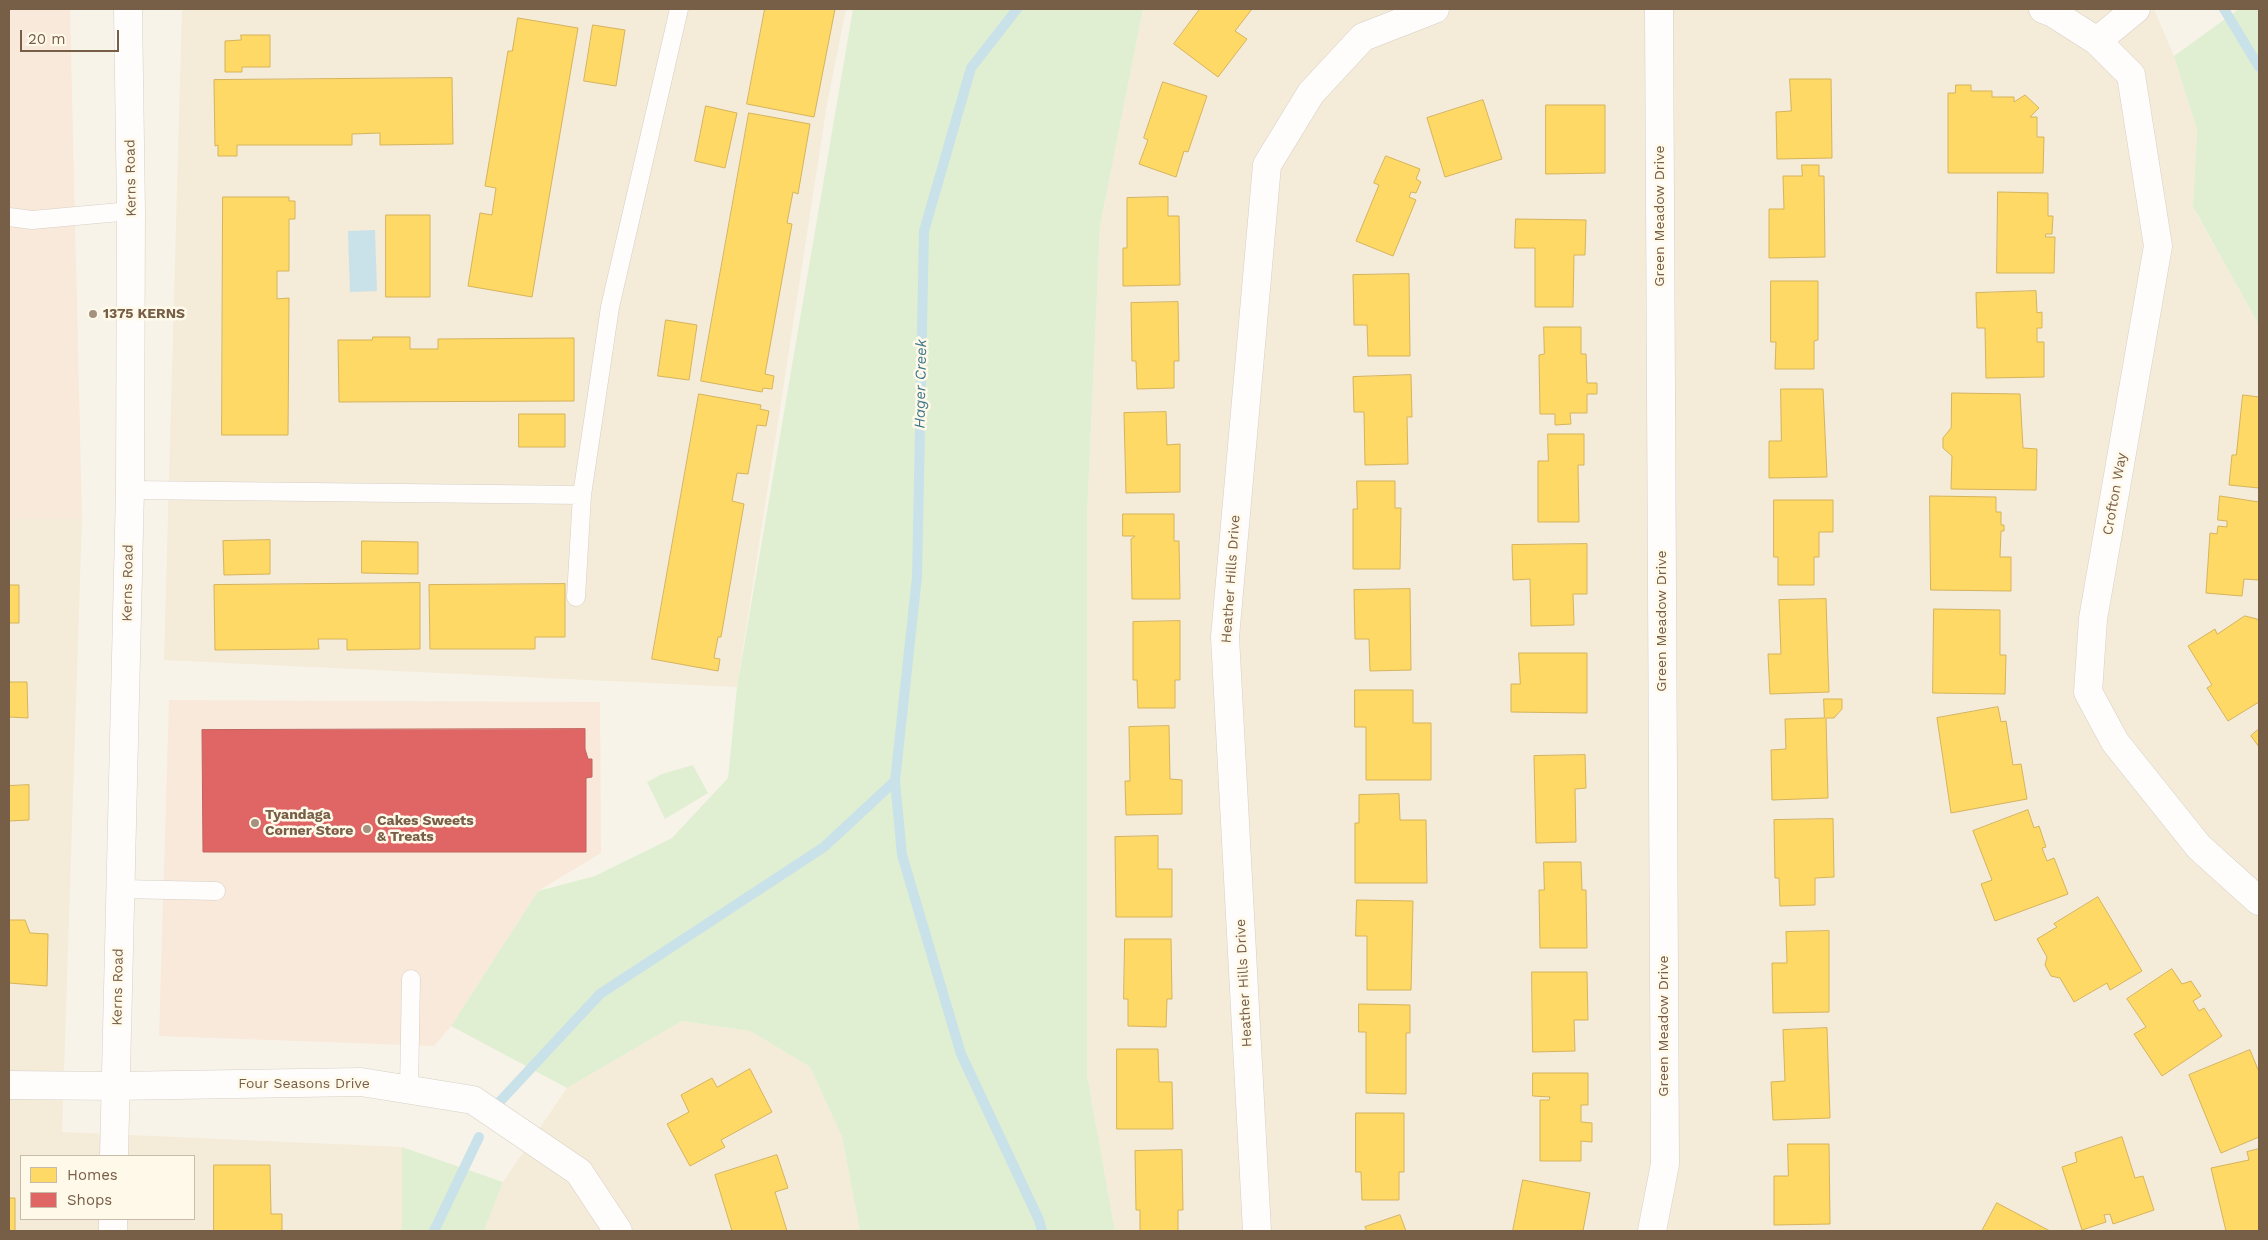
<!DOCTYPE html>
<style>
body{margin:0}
#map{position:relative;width:2268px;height:1240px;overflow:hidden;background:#f8f3e8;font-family:"Work Sans",sans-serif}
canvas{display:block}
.frame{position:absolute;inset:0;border:10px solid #775e47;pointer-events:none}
.legend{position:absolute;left:20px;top:1155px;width:175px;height:65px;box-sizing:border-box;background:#fff9ea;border:1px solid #c9bba9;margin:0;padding:6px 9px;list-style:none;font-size:15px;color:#775e47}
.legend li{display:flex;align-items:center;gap:10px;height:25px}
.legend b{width:25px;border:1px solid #c9bba9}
.scale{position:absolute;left:20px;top:30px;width:99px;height:22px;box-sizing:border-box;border:2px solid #775e47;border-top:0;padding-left:6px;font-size:15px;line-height:18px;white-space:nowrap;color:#775e47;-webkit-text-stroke:4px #fff9ea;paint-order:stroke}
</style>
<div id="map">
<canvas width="2268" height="1240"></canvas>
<div class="frame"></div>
<ul class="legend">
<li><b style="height:14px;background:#ffd966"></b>Homes</li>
<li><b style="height:14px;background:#e06666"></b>Shops</li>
</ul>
<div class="scale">20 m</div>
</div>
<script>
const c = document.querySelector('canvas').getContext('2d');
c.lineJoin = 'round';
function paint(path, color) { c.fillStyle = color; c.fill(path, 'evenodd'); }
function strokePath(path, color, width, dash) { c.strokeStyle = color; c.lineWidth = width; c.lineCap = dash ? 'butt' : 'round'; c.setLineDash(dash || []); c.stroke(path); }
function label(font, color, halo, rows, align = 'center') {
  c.font = font + ' "Work Sans",sans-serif'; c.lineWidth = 5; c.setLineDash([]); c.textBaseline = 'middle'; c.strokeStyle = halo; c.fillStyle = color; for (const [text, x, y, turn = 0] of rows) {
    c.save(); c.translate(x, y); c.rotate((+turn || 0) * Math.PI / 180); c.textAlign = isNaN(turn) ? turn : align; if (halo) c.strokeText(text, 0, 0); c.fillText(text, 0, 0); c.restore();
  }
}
paint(new Path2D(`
 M 182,9 L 846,9 L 827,104 L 737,687 L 164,660 Z
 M 1143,9 L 2154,9 L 2174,56 L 2197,130 L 2193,208 L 2259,325 L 2259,1231 L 1115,1231 L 1087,1075 L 1087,516 L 1100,226 Z
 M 9,518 L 82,518 L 62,1132 L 402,1147 L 402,1231 L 9,1231 ZM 21,1156 L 194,1156 L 194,1219 L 21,1219 Z
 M 682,1021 L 750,1031 L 810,1067 L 842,1137 L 860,1231 L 484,1231 L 503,1182 L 567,1088 Z`), '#f4ebd8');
paint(new Path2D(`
 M 9,9 L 70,9 L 82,518 L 9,518 Z
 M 169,700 L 600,702 L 601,853 L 538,891 L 451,1026 L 434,1046 L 159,1036 Z`), '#f9e9db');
paint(new Path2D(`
 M 853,9 L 1143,9 L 1100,226 L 1087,516 L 1087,1075 L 1115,1231 L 860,1231 L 842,1137 L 810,1067 L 750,1031 L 682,1021 L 567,1088 L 451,1026 L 538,891 L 595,876 L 672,838 L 728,778 L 737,687 Z
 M 2239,9 L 2259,9 L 2259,325 L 2193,207 L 2197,130 L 2174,56 Z
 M 693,765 L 708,793 L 665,819 L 647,782 L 662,774 Z
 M 402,1147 L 503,1182 L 484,1231 L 402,1231 Z`), '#e0efd2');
paint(new Path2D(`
 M 375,230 L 377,291 L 350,292 L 348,231 Z`), '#c9e2e9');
const homes = new Path2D(`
 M 765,9 L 835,9 L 814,117 L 747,104 Z
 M 1200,9 L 1252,9 L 1235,31 L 1247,39 L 1218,77 L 1174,44 Z
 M 518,18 L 578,28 L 532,297 L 468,286 L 480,213 L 492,215 L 496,188 L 485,186 L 508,51 L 512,51 Z
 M 593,25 L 625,30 L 616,86 L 584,81 Z
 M 241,35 L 270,35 L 270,67 L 242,67 L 242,72 L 225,72 L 225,41 L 241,40 Z
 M 452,78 L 453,144 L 380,145 L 380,133 L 352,134 L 352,145 L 237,145 L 237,156 L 218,156 L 218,145 L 215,146 L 214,80 Z
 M 1790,79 L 1831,79 L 1832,158 L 1777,159 L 1776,112 L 1791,111 Z
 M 1163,82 L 1207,96 L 1188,152 L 1184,151 L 1176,177 L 1139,164 L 1148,140 L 1144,138 Z
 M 1956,85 L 1971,85 L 1971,91 L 1992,91 L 1992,97 L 2014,97 L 2014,102 L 2025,95 L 2039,108 L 2030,117 L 2037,117 L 2037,137 L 2044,137 L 2043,173 L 1948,173 L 1948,93 L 1955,93 Z
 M 1483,100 L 1502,159 L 1445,177 L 1427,118 Z
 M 1546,105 L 1605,105 L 1605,173 L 1546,174 Z
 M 706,106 L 737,113 L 725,168 L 695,161 Z
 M 749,113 L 810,124 L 798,194 L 793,192 L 787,223 L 792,224 L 765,374 L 774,376 L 772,389 L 763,388 L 762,392 L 701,381 Z
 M 1386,156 L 1420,169 L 1416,179 L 1421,182 L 1416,193 L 1411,192 L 1409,197 L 1416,200 L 1393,256 L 1356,241 L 1379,185 L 1374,183 Z
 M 1802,165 L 1819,165 L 1819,176 L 1824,176 L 1825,257 L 1769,258 L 1769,209 L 1784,209 L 1783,176 L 1802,176 Z
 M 1998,192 L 2048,193 L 2048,216 L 2053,216 L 2052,234 L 2046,234 L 2045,237 L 2055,237 L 2054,273 L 1997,273 Z
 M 223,197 L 289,197 L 289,201 L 295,201 L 295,219 L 289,219 L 289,271 L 277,271 L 277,299 L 289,298 L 288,435 L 222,435 Z
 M 1168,197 L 1168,216 L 1179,216 L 1180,285 L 1123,286 L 1123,248 L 1127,248 L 1127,198 Z
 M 386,215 L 430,215 L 430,297 L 386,297 Z
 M 1516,219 L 1586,220 L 1585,255 L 1574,255 L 1573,307 L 1535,307 L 1535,248 L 1515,248 Z
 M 1409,274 L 1410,356 L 1368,356 L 1367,325 L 1354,325 L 1353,275 Z
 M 1771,281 L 1818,281 L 1818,340 L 1814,341 L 1814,369 L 1775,369 L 1776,342 L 1771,342 Z
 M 2036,291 L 2037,313 L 2042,312 L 2042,328 L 2037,328 L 2037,342 L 2044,342 L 2044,377 L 1986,378 L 1985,328 L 1977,328 L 1976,293 Z
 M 1178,302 L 1179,361 L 1174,361 L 1174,388 L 1137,389 L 1136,361 L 1132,361 L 1131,303 Z
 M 666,320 L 697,325 L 689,380 L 658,376 Z
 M 1544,327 L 1581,327 L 1581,354 L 1586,354 L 1587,383 L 1597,383 L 1597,394 L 1587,394 L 1587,413 L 1570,413 L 1571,424 L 1555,425 L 1555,414 L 1540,414 L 1539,355 L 1544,354 Z
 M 373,337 L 410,337 L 410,349 L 438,349 L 438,339 L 574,338 L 574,401 L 339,402 L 338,340 L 372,340 Z
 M 1411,375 L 1412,417 L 1407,417 L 1408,464 L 1365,465 L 1364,412 L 1354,412 L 1353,377 Z
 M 1781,389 L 1823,389 L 1827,477 L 1769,478 L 1769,441 L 1781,441 Z
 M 1952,393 L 2020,394 L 2023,448 L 2037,449 L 2036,490 L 1951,489 L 1952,456 L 1943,448 L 1943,438 L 1951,428 Z
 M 699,394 L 761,405 L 760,409 L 769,411 L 766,426 L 757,425 L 748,474 L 737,473 L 732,501 L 744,504 L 721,637 L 718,637 L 714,658 L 720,659 L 718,671 L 652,659 Z
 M 2243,395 L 2259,397 L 2259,488 L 2229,485 L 2232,455 L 2236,455 Z
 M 1166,412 L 1167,445 L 1180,444 L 1180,492 L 1126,493 L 1124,413 Z
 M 519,414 L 565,414 L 565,447 L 519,447 Z
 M 1548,434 L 1584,434 L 1584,465 L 1578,465 L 1579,522 L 1538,522 L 1538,461 L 1548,461 Z
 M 1357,481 L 1395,481 L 1395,508 L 1401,508 L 1400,569 L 1353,569 L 1353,509 L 1357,509 Z
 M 1930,496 L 1996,497 L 1996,512 L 2001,512 L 2001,525 L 2004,525 L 2004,531 L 2001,531 L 2000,557 L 2011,557 L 2011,591 L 1931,590 Z
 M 2220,496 L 2259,502 L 2259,580 L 2244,579 L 2242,596 L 2206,593 L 2210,533 L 2217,534 L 2218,526 L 2227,527 L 2227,521 L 2218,520 Z
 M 1774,500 L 1833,500 L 1833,532 L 1819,532 L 1819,557 L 1814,557 L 1814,585 L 1778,585 L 1778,557 L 1774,557 Z
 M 1123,514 L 1174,514 L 1174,541 L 1179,541 L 1180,599 L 1132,599 L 1131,539 L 1135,536 L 1123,536 Z
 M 270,540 L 270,574 L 224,575 L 223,541 Z
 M 362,541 L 418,542 L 418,574 L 362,573 Z
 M 1587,544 L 1587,594 L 1573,594 L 1574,625 L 1531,626 L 1530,579 L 1513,580 L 1512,545 Z
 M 420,583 L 420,649 L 347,650 L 347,639 L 318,639 L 319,649 L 215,650 L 214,585 Z
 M 565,584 L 565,637 L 535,637 L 535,649 L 430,649 L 429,585 Z
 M 9,585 L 19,585 L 19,623 L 9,623 Z
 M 1410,589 L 1411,670 L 1370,671 L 1369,639 L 1355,639 L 1354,590 Z
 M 1826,599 L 1829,692 L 1770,694 L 1768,654 L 1781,654 L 1779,600 Z
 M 1934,609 L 2000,610 L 2000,655 L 2006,655 L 2005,694 L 1933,693 Z
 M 2245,616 L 2257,619 L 2259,622 L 2259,702 L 2228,721 L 2207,688 L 2212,685 L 2188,646 L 2215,629 L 2217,634 Z
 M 1180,621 L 1180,680 L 1175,680 L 1175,708 L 1138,708 L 1137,680 L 1133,680 L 1133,622 Z
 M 1519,653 L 1587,653 L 1587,713 L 1511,712 L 1511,684 L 1520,684 Z
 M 9,682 L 27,682 L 28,718 L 9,717 Z
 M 1355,690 L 1413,690 L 1413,723 L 1431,723 L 1431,780 L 1366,780 L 1366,727 L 1355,727 Z
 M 1824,699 L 1842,699 L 1842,709 L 1834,718 L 1826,718 L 1828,798 L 1772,800 L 1771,750 L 1786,749 L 1785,719 L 1824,718 Z
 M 1998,707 L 2001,722 L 2006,721 L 2013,765 L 2021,764 L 2027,799 L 1951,813 L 1937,718 Z
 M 1169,726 L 1170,779 L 1182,780 L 1182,814 L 1126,815 L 1125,781 L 1130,781 L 1129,727 Z
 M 2259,729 L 2259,747 L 2251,736 Z
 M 1585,755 L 1586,788 L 1575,789 L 1576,842 L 1536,843 L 1534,756 Z
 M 29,785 L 29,820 L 9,821 L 9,786 Z
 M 1399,794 L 1400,820 L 1426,820 L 1427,883 L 1355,883 L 1355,823 L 1359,823 L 1359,795 Z
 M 2028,810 L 2034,828 L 2039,826 L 2046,847 L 2042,848 L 2047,861 L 2054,858 L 2068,894 L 1995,921 L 1981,884 L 1992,880 L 1973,831 Z
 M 1833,819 L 1834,877 L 1815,878 L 1815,905 L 1780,906 L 1779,878 L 1775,878 L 1774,820 Z
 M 1158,836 L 1158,869 L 1172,869 L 1172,917 L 1116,917 L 1115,837 Z
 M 1544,862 L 1581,862 L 1582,890 L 1586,890 L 1587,948 L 1540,948 L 1539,890 L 1544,890 Z
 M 2098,897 L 2142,971 L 2110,990 L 2107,983 L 2074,1002 L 2060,978 L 2051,976 L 2045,965 L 2047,957 L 2037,939 L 2057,927 L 2054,924 Z
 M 1357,900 L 1413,901 L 1411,990 L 1367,990 L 1367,936 L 1356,936 Z
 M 9,920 L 25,920 L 30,933 L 48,934 L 47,986 L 9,983 Z
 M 1829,931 L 1829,1012 L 1773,1013 L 1772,963 L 1787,963 L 1786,932 Z
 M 1125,939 L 1171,939 L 1172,999 L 1167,999 L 1166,1027 L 1128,1026 L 1128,999 L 1124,999 Z
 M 2172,969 L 2182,984 L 2191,981 L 2201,996 L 2193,1001 L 2199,1011 L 2204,1008 L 2222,1036 L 2162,1076 L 2134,1034 L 2146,1027 L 2127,999 Z
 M 1532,972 L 1587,972 L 1588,1020 L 1574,1020 L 1575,1051 L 1533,1052 Z
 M 1359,1004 L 1410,1005 L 1410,1033 L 1406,1033 L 1406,1094 L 1366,1093 L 1366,1032 L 1359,1032 Z
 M 1827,1028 L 1830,1118 L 1773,1120 L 1771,1082 L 1785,1081 L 1783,1030 Z
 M 1117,1049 L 1158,1049 L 1159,1082 L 1172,1082 L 1173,1129 L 1117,1129 Z
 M 2250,1050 L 2259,1072 L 2259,1137 L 2221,1153 L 2189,1075 Z
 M 750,1069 L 772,1112 L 721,1140 L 725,1147 L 690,1166 L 667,1124 L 689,1112 L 681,1095 L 712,1078 L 717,1087 Z
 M 1533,1073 L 1588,1073 L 1588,1105 L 1581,1105 L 1581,1122 L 1592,1123 L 1592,1142 L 1581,1141 L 1581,1161 L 1540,1161 L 1540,1100 L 1549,1100 L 1550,1097 L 1533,1096 Z
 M 1356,1113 L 1404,1113 L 1404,1172 L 1399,1172 L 1399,1200 L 1362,1200 L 1361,1172 L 1356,1172 Z
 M 2122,1137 L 2135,1178 L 2143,1176 L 2154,1210 L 2113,1224 L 2110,1214 L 2104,1215 L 2106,1222 L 2082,1230 L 2062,1167 L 2077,1162 L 2075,1153 Z
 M 1788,1144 L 1829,1144 L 1830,1224 L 1774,1225 L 1774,1176 L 1788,1176 Z
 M 2259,1149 L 2259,1231 L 2226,1231 L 2211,1168 L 2249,1160 L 2247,1152 Z
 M 1182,1150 L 1183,1210 L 1178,1210 L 1178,1231 L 1140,1231 L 1140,1210 L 1136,1210 L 1135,1151 Z
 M 777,1155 L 788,1188 L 775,1192 L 787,1231 L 732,1231 L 715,1175 Z
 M 214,1165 L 270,1165 L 271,1214 L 282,1214 L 282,1231 L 214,1231 Z
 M 1523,1180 L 1590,1193 L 1583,1231 L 1513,1231 Z
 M 9,1198 L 15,1198 L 15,1231 L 9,1231 Z
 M 1997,1203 L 2050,1231 L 1982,1231 Z
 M 1400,1215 L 1406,1231 L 1367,1231 L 1365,1227 Z`);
paint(homes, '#ffd966');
strokePath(homes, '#d6b45d', 1);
const shops = new Path2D(`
 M 585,729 L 585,749 L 588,759 L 592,759 L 592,777 L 586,778 L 586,852 L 203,852 L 202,730 Z`);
paint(shops, '#e06666');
strokePath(shops, '#c0645d', 1);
strokePath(new Path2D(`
 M 1017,9 L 971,68 L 924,231 L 917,577 L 895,781 L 902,855 L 961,1054 L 1039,1220 L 1042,1231
 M 2224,9 L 2259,67
 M 492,1110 L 600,994 L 824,847 L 895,781
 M 434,1231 L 479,1137`), '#c9e2e9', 10);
const service = new Path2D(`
 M 9,217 L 32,220 L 131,211
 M 130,490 L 582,495
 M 576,597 L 582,495 L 610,307 L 679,9
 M 120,889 L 216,891
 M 409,1089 L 411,979`);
const minor = new Path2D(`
 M 2043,9 L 2053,13 L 2097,41 L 2131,75 L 2158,246 L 2093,619 L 2088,692 L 2115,742 L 2199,847 L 2259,901
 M 2097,41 L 2136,9
 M 9,1085 L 115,1086 L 361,1082 L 473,1100 L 579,1172 L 618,1231
 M 1257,1231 L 1225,637 L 1267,165 L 1311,93 L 1363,37 L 1435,9
 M 1652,1231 L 1665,1164 L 1659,9`);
const tertiary = new Path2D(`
 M 114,1156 L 130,490 L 131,211 L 128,9
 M 113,1231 L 113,1219`);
strokePath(service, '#d6cfc6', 19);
strokePath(minor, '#d6cfc6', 29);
strokePath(tertiary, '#d6cfc6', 29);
strokePath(service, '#fefdfc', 18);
strokePath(minor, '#fefdfc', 28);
strokePath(tertiary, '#fefdfc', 28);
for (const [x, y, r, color] of [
 [93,314,5,"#a4927f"],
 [255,823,5,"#a4927f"],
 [367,829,5,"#a4927f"]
]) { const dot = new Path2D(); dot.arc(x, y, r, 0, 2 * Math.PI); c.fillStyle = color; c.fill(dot); strokePath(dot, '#fff9ea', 2); }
label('14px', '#775e47', '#fff9ea', [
 ["Kerns Road",131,178,-91],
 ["Green Meadow Drive",1660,216,-90],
 ["Crofton Way",2115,494,-80],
 ["Heather Hills Drive",1231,579,-86],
 ["Kerns Road",128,583,-89],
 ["Green Meadow Drive",1662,621,-90],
 ["Heather Hills Drive",1244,983,-93],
 ["Kerns Road",118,987,-89],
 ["Green Meadow Drive",1664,1026,-90],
 ["Four Seasons Drive",304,1084]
]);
label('bold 14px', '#775e47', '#fff9ea', [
 ["1375 KERNS",103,314],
 ["Tyandaga",265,815],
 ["Corner Store",265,831],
 ["Cakes Sweets",377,821],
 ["& Treats",377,837]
], 'left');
label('italic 15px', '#3f778c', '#fff9ea', [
 ["Hager Creek",921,384,-89]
]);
</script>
